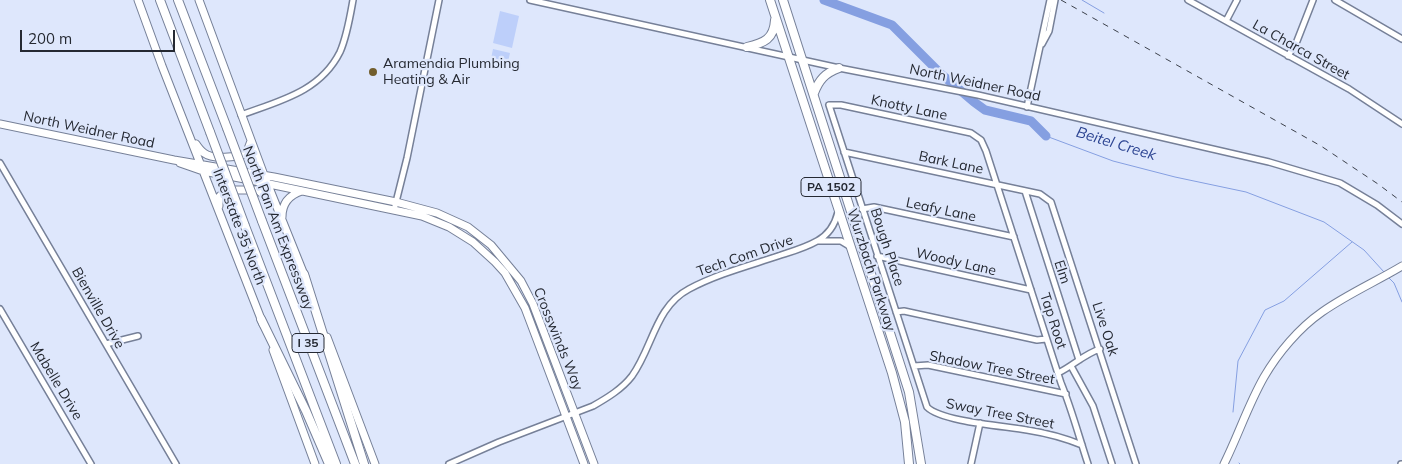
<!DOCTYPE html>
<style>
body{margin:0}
#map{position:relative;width:1402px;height:464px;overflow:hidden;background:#dee7fc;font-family:Mulish,sans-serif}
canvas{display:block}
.scale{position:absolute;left:20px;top:30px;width:155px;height:22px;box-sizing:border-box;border:2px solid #252932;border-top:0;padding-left:6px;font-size:15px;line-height:18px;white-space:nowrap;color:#252932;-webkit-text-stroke:4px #dee7fc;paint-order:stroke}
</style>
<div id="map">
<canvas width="1402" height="464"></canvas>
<div class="scale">200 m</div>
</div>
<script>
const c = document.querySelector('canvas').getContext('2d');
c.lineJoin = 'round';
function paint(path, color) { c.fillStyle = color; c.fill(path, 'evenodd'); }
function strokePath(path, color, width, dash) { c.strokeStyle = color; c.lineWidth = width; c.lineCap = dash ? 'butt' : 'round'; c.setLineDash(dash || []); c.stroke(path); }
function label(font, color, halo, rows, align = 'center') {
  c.font = font + ' Mulish,sans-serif'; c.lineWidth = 4.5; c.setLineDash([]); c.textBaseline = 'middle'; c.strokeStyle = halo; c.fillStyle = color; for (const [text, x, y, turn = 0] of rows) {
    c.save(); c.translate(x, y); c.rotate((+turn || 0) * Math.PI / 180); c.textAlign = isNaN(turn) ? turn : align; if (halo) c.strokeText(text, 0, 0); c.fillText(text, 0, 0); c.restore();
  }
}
paint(new Path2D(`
 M 500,11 L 519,16 L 512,48 L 493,43 Z
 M 493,49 L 510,53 L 508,62 L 491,59 Z`), '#bdcffa');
strokePath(new Path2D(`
 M 1082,0 L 1104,13
 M 1046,136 L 1113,161 L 1175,177 L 1246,192 L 1324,222 L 1364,250 L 1384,272
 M 1388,277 L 1394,283 L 1402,302
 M 1233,412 L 1238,361 L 1265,310 L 1284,301 L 1352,242
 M 1239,463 L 1240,464`), '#859fe1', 1);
strokePath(new Path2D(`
 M 824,0 L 892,25 L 941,74 L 974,102 L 985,110 L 1031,121 L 1046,136`), '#859fe1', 9);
const minor = new Path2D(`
 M 530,0 L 839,68 L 978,95 L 1269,162 L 1340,183 L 1377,205 L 1402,224
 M 1188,0 L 1349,89 L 1402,124
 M 1335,0 L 1402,39
 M 1226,21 L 1237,0
 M 1042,44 L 1049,31 L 1055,0
 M 1288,56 L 1297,41 L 1313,0
 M 1027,107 L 1050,0
 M 241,115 C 279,101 320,92 340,52 C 347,36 350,17 353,0
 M 844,152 L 1040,194 L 1051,202 L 1136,464
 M 0,163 L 176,464
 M 1025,191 L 1079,360
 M 862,209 L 874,207 L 1014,237
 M 394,210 L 407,158 L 439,0
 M 818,241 L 841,241 L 851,247
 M 877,256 L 1031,290
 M 0,309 L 91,464
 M 896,312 L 904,311 L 1037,340 L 1046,339
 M 106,344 L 138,336
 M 914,366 L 928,365 L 1066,394
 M 1071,366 L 1093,406 L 1112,464
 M 1058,373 C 1073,366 1084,354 1100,349
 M 1082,445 C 1065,438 1046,433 1027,430 C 1005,426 942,422 927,407 L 829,105 L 841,105 L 971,133 L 981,140 L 986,151 L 1061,383 C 1072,410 1079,437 1088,464
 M 449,464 L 499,442 L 593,406 C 607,398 622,389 632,376 C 653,347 655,307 689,289 C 717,274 748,266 778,256 C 790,252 805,248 817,241 C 828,235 835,225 838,212
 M 971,464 L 980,423
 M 1401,464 L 1402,464`);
const major = new Path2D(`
 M 138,0 L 162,66 L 263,324
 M 199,0 L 264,175 L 305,277
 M 0,124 L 174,160 L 274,177 L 396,202 L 437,213 L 468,227 L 491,245 L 521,281 L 533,304 L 594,464
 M 196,144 C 198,147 201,151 204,153 C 213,160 236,157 246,154 L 251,141
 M 180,163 L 203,171 L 255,181 L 422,216 L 449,227 L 473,242 L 495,262 L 505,273 L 525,308 L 584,464
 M 219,206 L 219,197 L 226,190 L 258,190 L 274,204
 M 282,217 C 282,203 289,195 302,191
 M 327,337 L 375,464
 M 273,350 L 315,464
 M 1224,464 C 1238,436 1248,405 1264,377 C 1278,353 1299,328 1322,312 C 1346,295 1377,281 1402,266`);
const highway = new Path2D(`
 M 160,0 L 210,132
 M 178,0 L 227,128
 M 770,0 L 892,373 L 905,422 L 909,464
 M 783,0 L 909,392 L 921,464
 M 747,47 C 764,43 774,39 775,20
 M 814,93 C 819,80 825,73 839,68
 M 262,221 L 355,464
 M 245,226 L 336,464
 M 304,274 L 364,464
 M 261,319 L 306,411 L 329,464`);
strokePath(minor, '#768098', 8);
strokePath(major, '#768098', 9);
strokePath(highway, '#768098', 10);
strokePath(minor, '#fff', 5);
strokePath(major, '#fff', 7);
strokePath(highway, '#fff', 8);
strokePath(new Path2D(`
 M 1061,0 L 1321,146 L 1378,184 L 1402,202`), '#3c414b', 1, [6, 6]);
const highwayBridge = new Path2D(`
 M 227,128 L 262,221
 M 210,132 L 245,226`);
strokePath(highwayBridge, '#768098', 10, []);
strokePath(highwayBridge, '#fff', 8);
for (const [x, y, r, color] of [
 [373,72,5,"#725e2d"]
]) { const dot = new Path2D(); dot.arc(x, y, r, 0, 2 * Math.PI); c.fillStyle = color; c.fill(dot); strokePath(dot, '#dee7fc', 2); }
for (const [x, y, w] of [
 [831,187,60],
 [308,343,32]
]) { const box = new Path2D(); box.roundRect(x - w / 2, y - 9.5, w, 19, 4); c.fillStyle = '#dee7fc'; c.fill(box); strokePath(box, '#252932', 1); }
label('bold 12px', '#252932', null, [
 ["PA 1502",831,187],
 ["I 35",308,343]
]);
label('14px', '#252932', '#dee7fc', [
 ["La Charca Street",1301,50,29],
 ["North Weidner Road",975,83,12],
 ["Knotty Lane",909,108,12],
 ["North Weidner Road",89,130,12],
 ["Bark Lane",951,163,12],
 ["Leafy Lane",941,210,12],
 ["Interstate 35 North",239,227,69],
 ["North Pan Am Expressway",278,228,69],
 ["Bough Place",887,247,72],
 ["Tech Com Drive",745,256,-19],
 ["Woody Lane",956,262,13],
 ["Wurzbach Parkway",871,270,72],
 ["Elm",1062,272,72],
 ["Bienville Drive",98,308,60],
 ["Tap Root",1053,321,72],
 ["Live Oak",1105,329,72],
 ["Crosswinds Way",558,339,68],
 ["Shadow Tree Street",992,368,11],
 ["Mabelle Drive",56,381,59],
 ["Sway Tree Street",1000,414,11]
]);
label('14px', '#252932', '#dee7fc', [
 ["Aramendia Plumbing",383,64],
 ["Heating & Air",383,80]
], 'left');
label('italic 15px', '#2b4391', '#dee7fc', [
 ["Beitel Creek",1116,144,17]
]);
</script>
